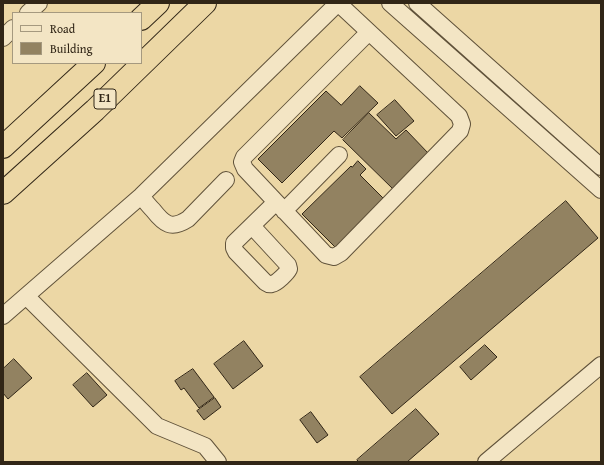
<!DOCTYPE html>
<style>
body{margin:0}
#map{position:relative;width:604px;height:465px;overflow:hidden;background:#ecd7a5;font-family:"Gentium Book Plus",serif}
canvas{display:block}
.frame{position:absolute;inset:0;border:4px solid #312617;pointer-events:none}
.legend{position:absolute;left:12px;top:12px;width:130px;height:52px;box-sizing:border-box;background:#f3e5c4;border:1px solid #a5997f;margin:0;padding:5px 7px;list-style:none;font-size:12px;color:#312617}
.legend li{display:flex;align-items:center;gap:8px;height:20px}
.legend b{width:20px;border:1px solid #a5997f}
</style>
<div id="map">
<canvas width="604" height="465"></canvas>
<div class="frame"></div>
<ul class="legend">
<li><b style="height:5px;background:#f3e5c4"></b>Road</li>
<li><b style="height:11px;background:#928261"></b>Building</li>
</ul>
</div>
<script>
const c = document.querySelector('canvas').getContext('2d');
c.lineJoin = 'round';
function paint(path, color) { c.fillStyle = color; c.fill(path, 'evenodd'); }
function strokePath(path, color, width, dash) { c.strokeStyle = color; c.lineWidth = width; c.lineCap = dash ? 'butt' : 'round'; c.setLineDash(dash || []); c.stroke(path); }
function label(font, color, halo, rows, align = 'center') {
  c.font = font + ' "Gentium Book Plus",serif'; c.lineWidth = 4; c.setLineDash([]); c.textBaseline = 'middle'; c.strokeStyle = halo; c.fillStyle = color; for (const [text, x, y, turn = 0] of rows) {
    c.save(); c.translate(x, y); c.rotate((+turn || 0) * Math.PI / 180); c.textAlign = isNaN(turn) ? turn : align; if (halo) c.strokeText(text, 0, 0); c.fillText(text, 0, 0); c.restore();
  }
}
const building = new Path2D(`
 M 360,86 L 378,103 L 342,138 L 334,131 L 282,183 L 258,159 L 326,91 L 341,105 Z
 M 395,100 L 414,121 L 396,136 L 377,115 Z
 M 369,113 L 396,139 L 406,130 L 429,154 L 394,190 L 343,140 Z
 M 358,161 L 366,169 L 360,175 L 385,200 L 336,248 L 302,214 L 351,166 L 352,167 Z
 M 566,201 L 598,238 L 392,414 L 360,377 Z
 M 244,341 L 263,366 L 233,389 L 214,364 Z
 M 485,345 L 497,357 L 471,380 L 460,367 Z
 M 14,359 L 32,378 L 8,399 L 3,393 L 3,369 Z
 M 193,369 L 214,397 L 199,408 L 184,388 L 181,390 L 175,381 Z
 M 87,373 L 107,395 L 93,407 L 73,385 Z
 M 215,398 L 221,407 L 204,420 L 197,411 Z
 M 416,409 L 439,434 L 407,462 L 359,462 L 357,460 Z
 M 311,412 L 328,435 L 317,443 L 300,420 Z`);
paint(building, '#928261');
strokePath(building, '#312617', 1);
const minor = new Path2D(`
 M 338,3 L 459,116 L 462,124 L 460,131 L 341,253 L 334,257 L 326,255 L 245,169 L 242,162 L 244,157 L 369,32
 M 390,3 L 601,190
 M 417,3 L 601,167
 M 28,13 L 39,3
 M 3,38 L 13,28
 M 141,196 C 145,201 149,206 153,210 C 164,224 171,230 188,219 L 226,180
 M 284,211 L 339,155
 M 252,226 L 288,265 L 289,269 C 287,273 277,283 272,284 C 268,285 268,284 265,282 L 236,252 L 234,248 L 234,243 L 276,202
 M 26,296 L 157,426 L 205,446 L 218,462
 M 3,316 L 141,196 L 338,3
 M 486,462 L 601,365`);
const highway = new Path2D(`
 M 141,19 L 158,3
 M 3,147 L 94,63
 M 3,193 L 95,110 L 205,3`);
strokePath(minor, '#60523a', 18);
strokePath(highway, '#312617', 24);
strokePath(minor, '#f3e5c4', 16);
strokePath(highway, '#ecd7a5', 22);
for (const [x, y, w] of [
 [105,99,22]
]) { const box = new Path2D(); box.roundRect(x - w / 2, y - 10, w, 20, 3); c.fillStyle = '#f3e5c4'; c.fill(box); strokePath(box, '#312617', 1); }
label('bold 12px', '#312617', null, [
 ["E1",105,99]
]);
</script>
